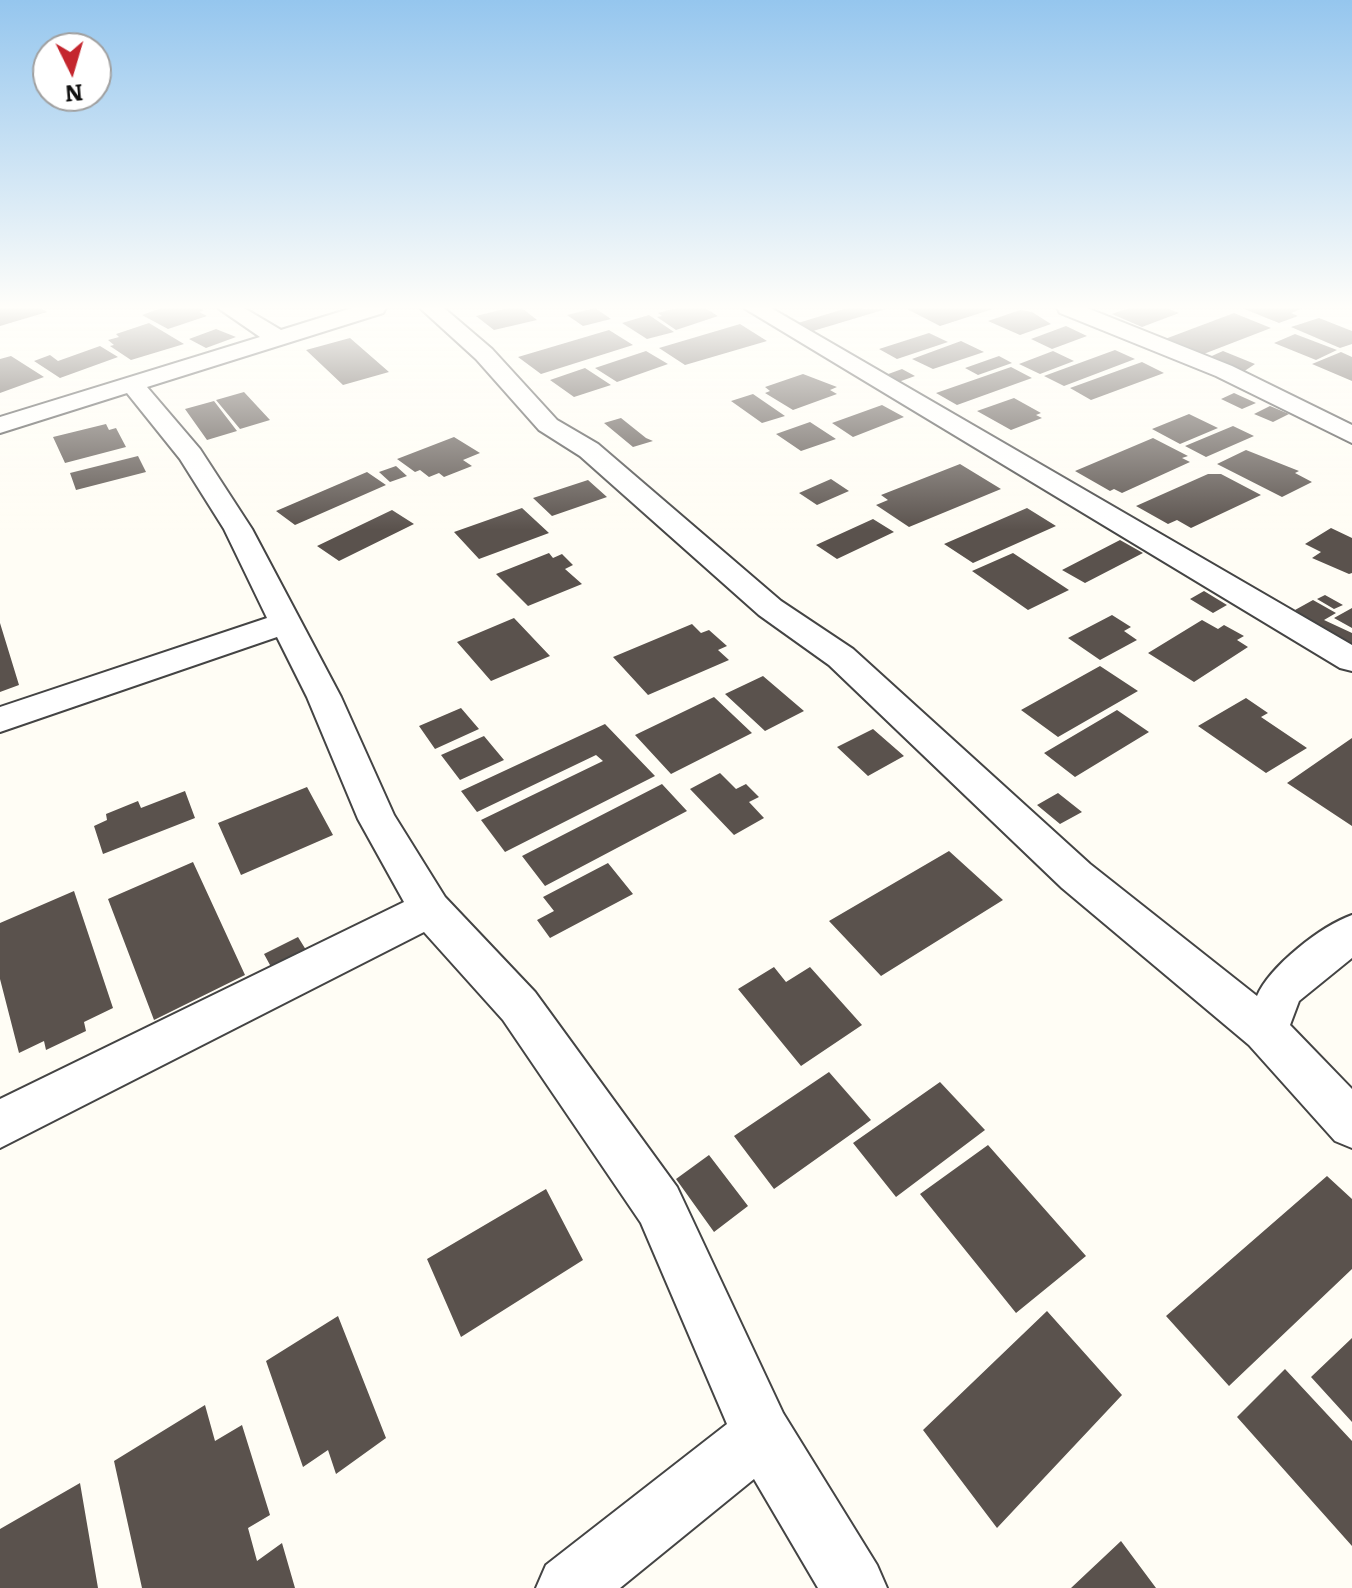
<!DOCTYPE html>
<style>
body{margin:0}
#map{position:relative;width:1352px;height:1588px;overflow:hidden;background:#fffdf5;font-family:Literata,serif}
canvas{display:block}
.north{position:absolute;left:32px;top:32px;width:80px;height:80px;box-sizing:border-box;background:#fff;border:2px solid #a0a0a0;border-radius:50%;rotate:175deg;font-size:22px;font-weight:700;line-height:32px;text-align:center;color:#111}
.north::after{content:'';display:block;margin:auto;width:28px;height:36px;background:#c4262e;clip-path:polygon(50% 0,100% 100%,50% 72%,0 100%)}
</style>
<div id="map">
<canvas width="1352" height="1588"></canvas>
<div class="north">N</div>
</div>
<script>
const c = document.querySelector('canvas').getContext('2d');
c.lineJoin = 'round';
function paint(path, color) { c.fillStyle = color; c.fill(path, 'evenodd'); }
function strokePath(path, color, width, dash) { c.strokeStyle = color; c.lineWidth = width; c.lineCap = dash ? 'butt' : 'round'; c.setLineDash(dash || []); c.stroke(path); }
paint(new Path2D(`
 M 0,308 L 41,308 L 47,312 L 0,326 Z
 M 161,308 L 200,308 L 204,310 L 199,312 L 207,316 L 168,329 L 142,315 Z
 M 508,308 L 522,308 L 537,320 L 494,330 L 476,316 Z
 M 595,308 L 611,319 L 583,326 L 567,315 Z
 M 676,308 L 705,308 L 718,316 L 676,330 L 657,317 L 662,316 L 658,313 Z
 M 847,308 L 886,309 L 813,331 L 798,323 Z
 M 905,308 L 993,308 L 993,309 L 940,326 Z
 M 1129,308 L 1167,308 L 1179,313 L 1142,327 L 1112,314 Z
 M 1242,308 L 1303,308 L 1291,313 L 1298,316 L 1279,323 Z
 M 1020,310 L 1032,312 L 1051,324 L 1020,335 L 988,321 Z
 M 1234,313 L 1271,328 L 1201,355 L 1165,339 Z
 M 649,315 L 674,332 L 647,339 L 622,323 Z
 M 1319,318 L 1352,331 L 1352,344 L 1340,348 L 1291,327 Z
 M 149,323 L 184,344 L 131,360 L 110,346 L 114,345 L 108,340 L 119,337 L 116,334 Z
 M 740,324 L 767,341 L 685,365 L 659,348 Z
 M 1066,326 L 1087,336 L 1052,349 L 1031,339 Z
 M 216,329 L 236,337 L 206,348 L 189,339 Z
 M 609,330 L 633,345 L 541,374 L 518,357 Z
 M 929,333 L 948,342 L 897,359 L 879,349 Z
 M 1295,334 L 1337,350 L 1316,360 L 1274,343 Z
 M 350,338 L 389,372 L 343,385 L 306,350 Z
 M 961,341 L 984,352 L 933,369 L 912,359 Z
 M 100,346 L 118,357 L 60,378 L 34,361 L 50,355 L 58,361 Z
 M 1115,350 L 1135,359 L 1064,386 L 1044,376 Z
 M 646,351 L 668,364 L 617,382 L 595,368 Z
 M 1053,351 L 1074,361 L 1040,374 L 1019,364 Z
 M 1223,351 L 1255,364 L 1240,374 L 1205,359 Z
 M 1341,352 L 1352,357 L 1352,381 L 1312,364 Z
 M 11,356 L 44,377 L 0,393 L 0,359 Z
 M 999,356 L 1012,363 L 978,375 L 965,368 Z
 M 1142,362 L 1164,373 L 1091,400 L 1070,388 Z
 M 1011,367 L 1032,378 L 957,405 L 936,393 Z
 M 585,368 L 611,385 L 574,397 L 550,380 Z
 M 902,369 L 915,376 L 893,384 L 880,377 Z
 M 803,374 L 837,387 L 830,390 L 837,394 L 793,410 L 765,393 L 770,391 L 765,387 Z
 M 244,392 L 270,420 L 240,429 L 216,400 Z
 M 1234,393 L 1256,403 L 1242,409 L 1221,399 Z
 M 753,394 L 785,416 L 762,423 L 731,401 Z
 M 1014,398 L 1041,413 L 1036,415 L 1042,418 L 1011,430 L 977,411 Z
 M 214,401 L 237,431 L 207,440 L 185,409 Z
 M 882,405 L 904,417 L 853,437 L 832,423 Z
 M 1270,406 L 1289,414 L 1273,422 L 1254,414 Z
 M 1189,414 L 1218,428 L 1180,444 L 1152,429 Z
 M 621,418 L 646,438 L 653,441 L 633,447 L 604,423 Z
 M 810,422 L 836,439 L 801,451 L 776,434 Z
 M 106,424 L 109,430 L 116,428 L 126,447 L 65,463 L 53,437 Z
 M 1233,426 L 1254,436 L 1206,457 L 1185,446 Z
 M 454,437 L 480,453 L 463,460 L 472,466 L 444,477 L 439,473 L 429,477 L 420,470 L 415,472 L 397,459 Z
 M 1153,438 L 1188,456 L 1182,458 L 1190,462 L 1122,493 L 1114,489 L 1110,491 L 1075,471 Z
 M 1246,450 L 1299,471 L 1295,473 L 1312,482 L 1282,497 L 1217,464 Z
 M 138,456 L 146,472 L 76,490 L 70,473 Z
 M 960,464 L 1001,489 L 909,527 L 876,505 L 888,500 L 881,495 Z
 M 396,466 L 407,476 L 390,482 L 379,472 Z
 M 367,472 L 386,485 L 295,525 L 276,511 Z
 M 1208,474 L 1221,474 L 1261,495 L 1191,528 L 1177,520 L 1168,524 L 1136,506 Z
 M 831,479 L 849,491 L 817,505 L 799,493 Z
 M 588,480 L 607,497 L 552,516 L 533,498 Z
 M 522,508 L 549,533 L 479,559 L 454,532 Z
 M 1027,508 L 1056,526 L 973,563 L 944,544 Z
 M 392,510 L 414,524 L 339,561 L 317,546 Z
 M 873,519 L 894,532 L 837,559 L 816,545 Z
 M 1331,528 L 1352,538 L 1352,573 L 1349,574 L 1312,558 L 1321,552 L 1305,544 Z
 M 1120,540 L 1143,553 L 1085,583 L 1062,570 Z
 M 549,553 L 553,558 L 562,554 L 573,565 L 565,569 L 582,584 L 528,606 L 496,574 Z
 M 1013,553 L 1069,590 L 1028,610 L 972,571 Z
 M 1204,591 L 1227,605 L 1213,613 L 1190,599 Z
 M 1325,595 L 1343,605 L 1334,609 L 1317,599 Z
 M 1313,600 L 1336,613 L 1324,620 L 1352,633 L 1352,652 L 1295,610 Z
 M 1352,608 L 1352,628 L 1334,618 Z
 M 1112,615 L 1131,627 L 1124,631 L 1137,640 L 1100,660 L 1068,638 Z
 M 514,618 L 550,656 L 491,681 L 457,642 Z
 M 1202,620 L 1218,629 L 1224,625 L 1244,636 L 1237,640 L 1248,647 L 1194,682 L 1148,653 Z
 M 0,623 L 19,685 L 0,692 Z
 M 692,624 L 701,633 L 709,630 L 727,646 L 718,650 L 729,660 L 648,695 L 613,657 Z
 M 1100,666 L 1138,691 L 1058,737 L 1021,710 Z
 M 763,676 L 804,711 L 765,731 L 725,694 Z
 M 714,697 L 752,733 L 671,774 L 635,735 Z
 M 1246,698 L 1268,713 L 1261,717 L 1307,748 L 1266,773 L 1198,726 Z
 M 461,708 L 479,729 L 435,749 L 419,726 Z
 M 1117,710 L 1149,732 L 1075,777 L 1044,753 Z
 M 605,724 L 655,776 L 505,852 L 481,820 L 603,761 L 596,755 L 477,812 L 461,791 Z
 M 873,729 L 904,756 L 868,776 L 837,747 Z
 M 484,736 L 504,760 L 460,780 L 441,755 Z
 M 1352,738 L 1352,826 L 1287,783 Z
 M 720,773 L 736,789 L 746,784 L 759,797 L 749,802 L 764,818 L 734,835 L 690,789 Z
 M 662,784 L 687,811 L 545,886 L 522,856 Z
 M 307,787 L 333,835 L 241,875 L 218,823 Z
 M 185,791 L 195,818 L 103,854 L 94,826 L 107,820 L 106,814 L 138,801 L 141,808 Z
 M 1058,793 L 1082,812 L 1060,824 L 1037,805 Z
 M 949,851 L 1003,900 L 881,976 L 829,921 Z
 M 193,862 L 245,975 L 154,1020 L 108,899 Z
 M 608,863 L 633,894 L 550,938 L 537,920 L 554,911 L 543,897 Z
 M 74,891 L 113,1008 L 84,1022 L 86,1031 L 46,1050 L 44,1041 L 19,1053 L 0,979 L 0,923 Z
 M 298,937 L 311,958 L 276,976 L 264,954 Z
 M 774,967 L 786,982 L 810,967 L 862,1025 L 801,1066 L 738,989 Z
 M 829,1072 L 871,1120 L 774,1189 L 734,1136 Z
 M 940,1082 L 985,1130 L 896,1197 L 853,1143 Z
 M 988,1145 L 1086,1256 L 1016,1313 L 920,1194 Z
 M 709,1155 L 748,1206 L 714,1232 L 676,1179 Z
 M 1327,1176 L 1352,1199 L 1352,1269 L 1229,1386 L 1166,1316 Z
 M 546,1189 L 583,1260 L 461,1337 L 427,1259 Z
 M 1047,1311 L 1122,1395 L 997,1528 L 923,1430 Z
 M 338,1316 L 386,1438 L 336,1474 L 328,1450 L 303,1467 L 266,1361 Z
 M 1352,1338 L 1352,1422 L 1311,1377 Z
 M 1285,1369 L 1352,1441 L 1352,1546 L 1237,1417 Z
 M 205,1405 L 215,1441 L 242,1425 L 270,1515 L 248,1528 L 257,1561 L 282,1543 L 295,1588 L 142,1588 L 114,1461 Z
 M 80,1483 L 98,1588 L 0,1588 L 0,1529 Z
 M 1121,1541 L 1156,1588 L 1071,1588 Z`), '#5a524d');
const minor = new Path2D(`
 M 218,308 L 244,308 L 281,330 L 352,308 L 386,308 L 383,313 L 147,387 L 200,449 L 252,529 L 341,697 L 394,815 L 445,897 L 535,992 L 677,1187 L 783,1413 L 877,1565 L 887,1588 L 818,1588 L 754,1479 L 620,1588 L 536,1588 L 546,1565 L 727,1424 L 641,1223 L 503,1020 L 424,932 L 0,1148 L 0,1099 L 404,902 L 358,819 L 307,697 L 277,637 L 0,732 L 0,707 L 267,618 L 224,529 L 180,459 L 127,393 L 0,433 L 0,417 L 260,337 Z
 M 420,308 L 444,308 L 492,349 L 557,420 L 598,444 L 781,601 L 853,649 L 1090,864 L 1257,996 C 1270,966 1321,926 1352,915 L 1352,958 L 1299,1001 L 1290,1025 L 1352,1089 L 1352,1148 L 1335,1141 L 1249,1045 L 1062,888 L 829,665 L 759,615 L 580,456 L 539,430 L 476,359 Z
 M 744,308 L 771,308 L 1352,645 L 1352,671 L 1340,668 Z
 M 1057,308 L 1087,308 L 1232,366 L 1352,425 L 1352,443 L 1216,376 L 1060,313 Z`);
strokePath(minor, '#444', 4);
paint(minor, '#fff');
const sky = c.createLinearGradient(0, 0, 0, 530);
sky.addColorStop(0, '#95c6ee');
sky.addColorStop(0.58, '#fffefa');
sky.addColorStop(1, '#fffefa00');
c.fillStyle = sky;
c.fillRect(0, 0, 1352, 530);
</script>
